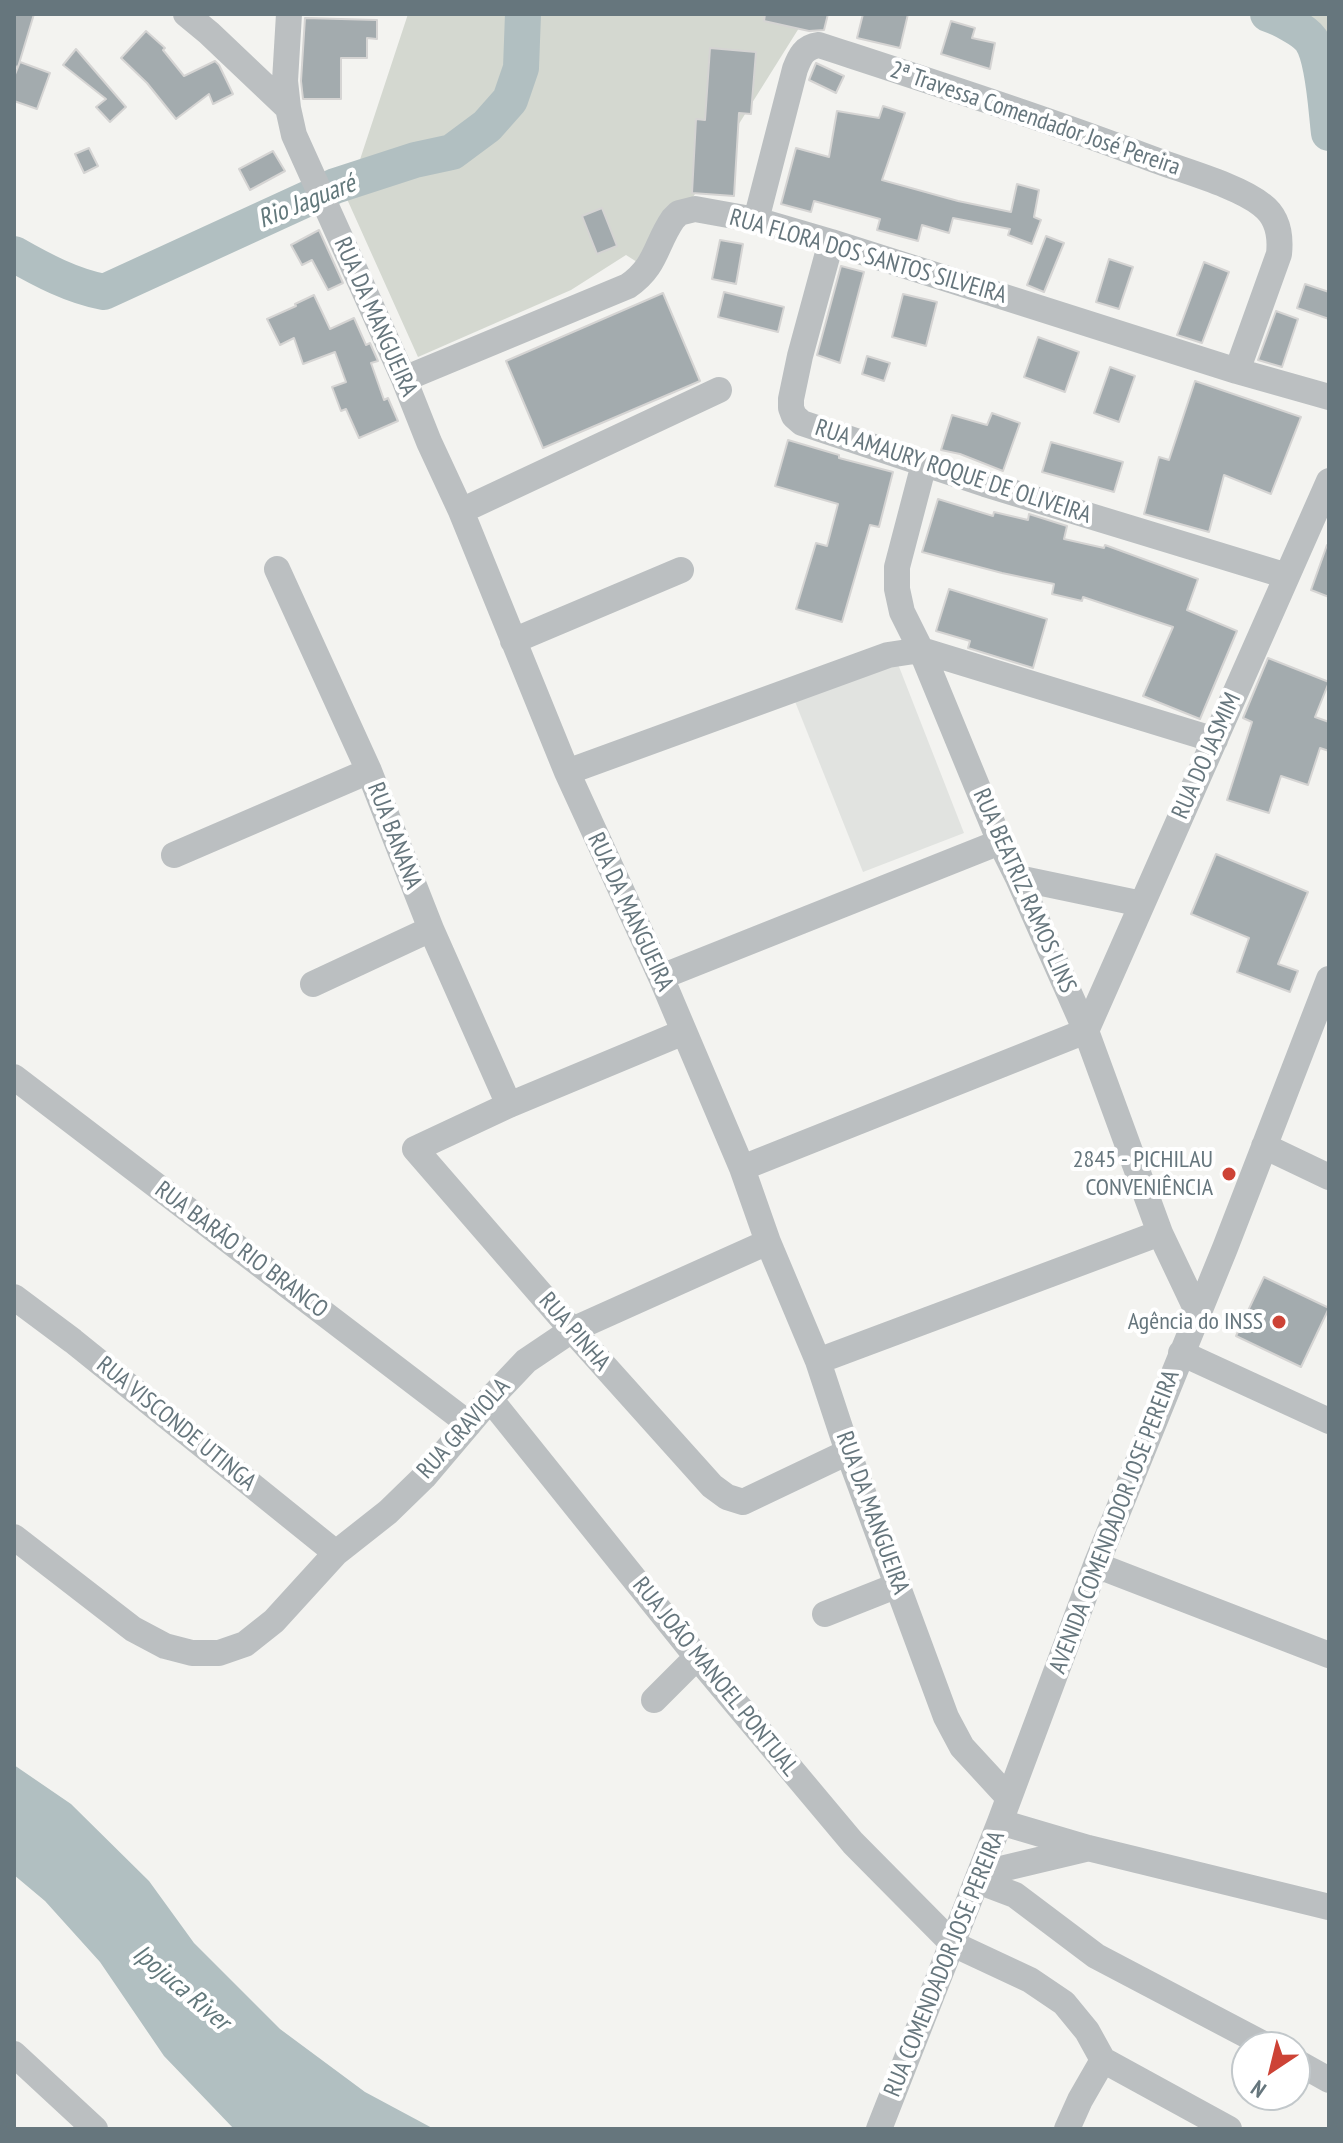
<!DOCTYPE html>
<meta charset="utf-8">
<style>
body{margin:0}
#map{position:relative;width:1343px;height:2143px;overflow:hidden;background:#f3f3f0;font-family:"PT Sans Narrow",sans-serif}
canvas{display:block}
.frame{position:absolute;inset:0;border:16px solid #66767d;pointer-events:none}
.north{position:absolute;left:1231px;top:2031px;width:80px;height:80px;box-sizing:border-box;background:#fff;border:2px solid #c2c8cb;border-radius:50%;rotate:215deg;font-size:22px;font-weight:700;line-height:32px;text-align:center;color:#66767d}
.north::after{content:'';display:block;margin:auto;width:28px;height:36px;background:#cd4336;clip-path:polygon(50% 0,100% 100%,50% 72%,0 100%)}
</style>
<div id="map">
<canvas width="1343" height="2143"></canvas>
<div class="frame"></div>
<div class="north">N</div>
</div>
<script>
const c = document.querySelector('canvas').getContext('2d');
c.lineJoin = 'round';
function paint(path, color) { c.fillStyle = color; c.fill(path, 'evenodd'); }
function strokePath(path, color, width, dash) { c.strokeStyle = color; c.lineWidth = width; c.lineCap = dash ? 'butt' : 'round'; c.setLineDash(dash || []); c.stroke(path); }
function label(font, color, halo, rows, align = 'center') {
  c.font = font + ' "PT Sans Narrow",sans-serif'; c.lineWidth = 8; c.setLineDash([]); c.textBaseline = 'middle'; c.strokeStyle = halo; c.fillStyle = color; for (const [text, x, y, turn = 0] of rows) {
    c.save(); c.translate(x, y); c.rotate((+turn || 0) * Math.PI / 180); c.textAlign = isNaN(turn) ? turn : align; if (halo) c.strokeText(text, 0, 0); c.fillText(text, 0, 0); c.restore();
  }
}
paint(new Path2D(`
 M 896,659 L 964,833 L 863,872 L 794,699 Z`), '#e1e3e0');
paint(new Path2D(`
 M 408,14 L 800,14 L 799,28 L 648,269 L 626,255 L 571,290 L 418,357 L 347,199 Z
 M 1283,14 L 1329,14 L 1329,133 L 1322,70 L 1311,40 L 1280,18 Z`), '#d4d8d0');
paint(new Path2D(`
 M 14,1765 L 71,1804 L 149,1881 L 194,1943 L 280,2029 L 365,2092 L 434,2129 L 234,2129 L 164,2056 L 100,1962 L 45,1901 L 14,1875 Z`), '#b1bfc1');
strokePath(new Path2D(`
 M 1268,14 C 1280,18 1304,30 1311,40 C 1324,59 1326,109 1329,133
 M 14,254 C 42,270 72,286 104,292 L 335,186 L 415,160 L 452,152 L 487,126 L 510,100 L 521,68 L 523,14`), '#b1bfc1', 36);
const building = new Path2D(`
 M 14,14 L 34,14 L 18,67 L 14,66 Z
 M 765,14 L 828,14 L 824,30 L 809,31 L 764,21 Z
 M 863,14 L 908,14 L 900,48 L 857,38 Z
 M 305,18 L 377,20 L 377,39 L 367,38 L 367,58 L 341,58 L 341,99 L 303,99 L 301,81 Z
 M 951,21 L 975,28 L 972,38 L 995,43 L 990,69 L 941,54 Z
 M 146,31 L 165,48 L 163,50 L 184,76 L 215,61 L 219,65 L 233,94 L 213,104 L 209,94 L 176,119 L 147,83 L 121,58 Z
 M 710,48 L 756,52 L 751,114 L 739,113 L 734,196 L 692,193 L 696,119 L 705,120 Z
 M 76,49 L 126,107 L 110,122 L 96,107 L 106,99 L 63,65 Z
 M 20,62 L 50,73 L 37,109 L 14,101 L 14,77 Z
 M 816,63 L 844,76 L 836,93 L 809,80 Z
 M 883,106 L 905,113 L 882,180 L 958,201 L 1011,212 L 1017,184 L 1039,190 L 1034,217 L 1041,220 L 1032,244 L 1008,235 L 1010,229 L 953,218 L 949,233 L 922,225 L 918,241 L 877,230 L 880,219 L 814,201 L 811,212 L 781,204 L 796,148 L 829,157 L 837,111 L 879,118 Z
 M 89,148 L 98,166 L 84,173 L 75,154 Z
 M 273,151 L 285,171 L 250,190 L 239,169 Z
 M 602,208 L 617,246 L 597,254 L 582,216 Z
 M 319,230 L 343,283 L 328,290 L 312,260 L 302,265 L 291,245 Z
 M 1046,236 L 1064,243 L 1044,292 L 1027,285 Z
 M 720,240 L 743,244 L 736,284 L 712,279 Z
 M 1109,259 L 1133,267 L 1119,309 L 1096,302 Z
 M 1204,262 L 1229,272 L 1202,343 L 1177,335 Z
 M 841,266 L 864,272 L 840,363 L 817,355 Z
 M 1305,284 L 1329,292 L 1329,319 L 1297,308 Z
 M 724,292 L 784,307 L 778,332 L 718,317 Z
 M 663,293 L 700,381 L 543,448 L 506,361 Z
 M 903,294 L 937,302 L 926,346 L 892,337 Z
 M 314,295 L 330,329 L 354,318 L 366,345 L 370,343 L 378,361 L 371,363 L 384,400 L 388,398 L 398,421 L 359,438 L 346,409 L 341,411 L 332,387 L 346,382 L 335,352 L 303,364 L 294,338 L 280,345 L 267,319 L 296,306 L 295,304 Z
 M 1276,311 L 1298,319 L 1282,367 L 1258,360 Z
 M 1038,337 L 1079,352 L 1065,392 L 1024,377 Z
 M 867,356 L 890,363 L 884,381 L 862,374 Z
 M 1110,367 L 1135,376 L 1119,422 L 1094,413 Z
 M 1195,381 L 1301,417 L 1271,494 L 1224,475 L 1209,532 L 1144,514 L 1159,457 L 1169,460 Z
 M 992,413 L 1020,423 L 1003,471 L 960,454 L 941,450 L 952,415 L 987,425 Z
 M 788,440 L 839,455 L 839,458 L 893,472 L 879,527 L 870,525 L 842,622 L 796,609 L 816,543 L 827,546 L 838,504 L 775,486 Z
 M 1051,442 L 1123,462 L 1114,492 L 1042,472 Z
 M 938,499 L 993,516 L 994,512 L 1028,520 L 1029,514 L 1067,526 L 1064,539 L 1104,548 L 1105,545 L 1198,579 L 1187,610 L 1237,631 L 1200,719 L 1143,696 L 1173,627 L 1083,597 L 1082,601 L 1052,594 L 1054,584 L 1002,573 L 922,552 Z
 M 1327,545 L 1329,545 L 1329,597 L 1311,590 Z
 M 949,589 L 1047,619 L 1033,668 L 968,648 L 970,641 L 936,631 Z
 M 1268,658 L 1329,682 L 1315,717 L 1329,722 L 1329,751 L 1320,748 L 1308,785 L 1281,776 L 1269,813 L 1227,800 L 1252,722 L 1243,718 Z
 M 1216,854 L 1308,892 L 1278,964 L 1298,971 L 1290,992 L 1237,972 L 1249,938 L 1191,914 Z
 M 1264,1277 L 1329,1308 L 1301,1367 L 1236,1336 Z`);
paint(building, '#a3abae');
strokePath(building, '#d5d4d3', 2);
strokePath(new Path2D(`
 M 186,14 L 209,33 L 288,108
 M 289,14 L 285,81 L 288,108 L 294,135 L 404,379 L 429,442 L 461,511 L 567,772 L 661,977 L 742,1168 L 768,1242 L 818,1361 L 848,1452 L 946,1717 L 962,1747 L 1009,1798
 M 756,220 L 795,69 C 800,56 804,47 819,45 C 932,82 1044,118 1155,160 C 1184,171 1239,186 1262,205 C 1278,217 1281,235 1279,254 L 1237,371
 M 831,242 L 800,356 L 791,399 L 791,408 L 794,416 L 802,423 L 985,484 L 1287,576
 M 404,379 L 628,286 C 657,266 655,245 673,219 L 679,213 L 695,209 L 756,220 L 831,242 L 1237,371 L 1329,397
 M 924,464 L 897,567 L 897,589 L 902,612 L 921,650 L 1000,842 L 1018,878 L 1086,1031 L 1160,1233 L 1198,1313
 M 461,511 L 719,390
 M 277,569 L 369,771 L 431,929 L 509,1105
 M 513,641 L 681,570
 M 567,772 L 888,655 L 921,650 L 1215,740
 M 174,855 L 369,771
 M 1018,878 L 1142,904
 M 661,977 L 1000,842
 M 313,984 L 431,929
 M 684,1032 L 509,1105 L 415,1149 L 572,1330 L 712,1486 L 727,1497 L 743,1502 L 848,1452
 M 14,1077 L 469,1424
 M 1264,1146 L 1329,1177
 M 742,1168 L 1086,1031 L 1329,481
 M 14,1297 L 73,1341 L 336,1553
 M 1181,1353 L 1329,1421
 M 818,1361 L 1160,1233
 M 490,1399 L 697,1657 L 853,1843 L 953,1944 L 1030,1980 L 1064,2003 L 1087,2031 L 1103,2060
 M 14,1537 L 133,1629 L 165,1646 L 192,1653 L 219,1653 L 245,1644 L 274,1621 L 336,1553 L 388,1512 L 424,1477 L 490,1399 L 526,1361 L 572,1330 L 768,1242
 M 1096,1565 L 1329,1655
 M 825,1614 L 898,1585
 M 654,1700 L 697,1657
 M 1000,1822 L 1088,1848 L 1329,1907
 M 980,1874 L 1085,1849
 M 978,1881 L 1015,1895 L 1096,1956 L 1269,2047
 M 14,2054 L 95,2129
 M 1103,2060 L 1229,2129
 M 1295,2061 L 1329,2080
 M 879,2129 L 1000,1822 L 1096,1565 L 1225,1248 L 1329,979
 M 1067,2129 L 1080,2100 L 1103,2060`), '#bbbfc1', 26);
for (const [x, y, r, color] of [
 [1229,1174,8,"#cd4336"],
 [1279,1322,8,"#cd4336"]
]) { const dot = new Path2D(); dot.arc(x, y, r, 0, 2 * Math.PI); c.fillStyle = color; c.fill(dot); strokePath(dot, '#fff', 3); }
label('24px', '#66767d', '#fff', [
 ["2ª Travessa Comendador José Pereira",1035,119,19],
 ["RUA FLORA DOS SANTOS SILVEIRA",868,257,16],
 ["RUA DA MANGUEIRA",375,317,66],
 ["RUA AMAURY ROQUE DE OLIVEIRA",953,472,18],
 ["RUA DO JASMIM",1207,756,-66],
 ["RUA BANANA",394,836,69],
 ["RUA BEATRIZ RAMOS LINS",1024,891,66],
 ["RUA DA MANGUEIRA",630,912,65],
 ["RUA BARÃO RIO BRANCO",241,1250,37],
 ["RUA PINHA",574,1332,49],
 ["RUA VISCONDE UTINGA",176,1424,39],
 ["RUA GRAVIOLA",464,1429,-48],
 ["RUA DA MANGUEIRA",872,1513,70],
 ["AVENIDA COMENDADOR JOSE PEREIRA",1115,1522,-69],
 ["RUA JOÃO MANOEL PONTUAL",715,1677,51],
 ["RUA COMENDADOR JOSE PEREIRA",945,1964,-68]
]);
label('24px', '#66767d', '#fff', [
 ["2845 - PICHILAU",1213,1160],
 ["CONVENIÊNCIA",1213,1188],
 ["Agência do INSS",1263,1322]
], 'right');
label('italic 26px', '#62787b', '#fff', [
 ["Rio Jaguaré",307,202,-22],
 ["Ipojuca River",181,1988,40]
]);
</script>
